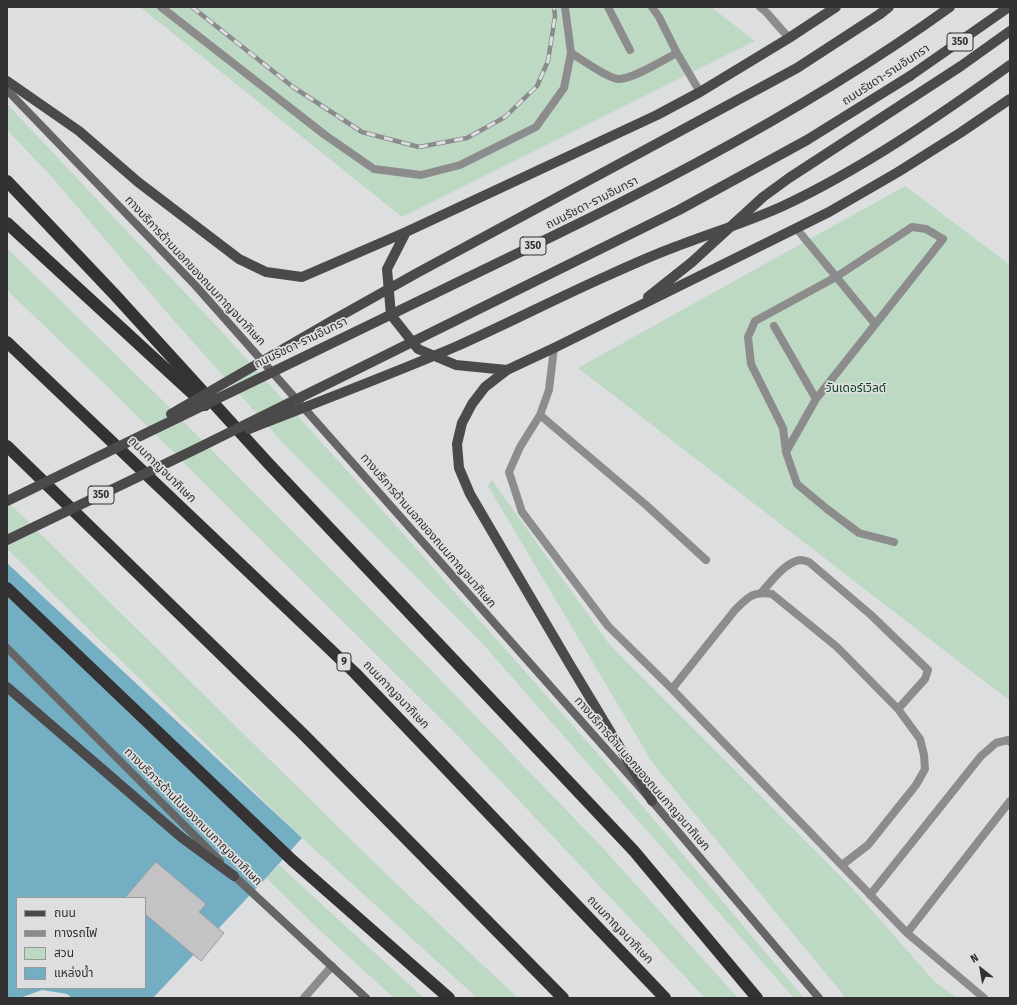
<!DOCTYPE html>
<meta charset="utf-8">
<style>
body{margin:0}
#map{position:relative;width:1017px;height:1005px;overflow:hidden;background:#dddee0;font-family:"Fira Sans Condensed","Noto Sans Thai",sans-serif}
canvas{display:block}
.frame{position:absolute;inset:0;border:8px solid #313132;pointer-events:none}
.legend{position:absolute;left:16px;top:897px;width:130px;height:92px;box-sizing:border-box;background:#dddee0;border:1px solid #98999a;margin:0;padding:5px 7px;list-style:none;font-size:12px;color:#313132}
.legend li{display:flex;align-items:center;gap:8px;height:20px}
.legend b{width:20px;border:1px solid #98999a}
.north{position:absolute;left:961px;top:949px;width:40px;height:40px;-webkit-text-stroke:3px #dddee0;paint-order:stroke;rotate:329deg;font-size:11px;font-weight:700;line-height:16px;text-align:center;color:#313132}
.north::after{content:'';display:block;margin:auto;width:14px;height:18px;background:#313132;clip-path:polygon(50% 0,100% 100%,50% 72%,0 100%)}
</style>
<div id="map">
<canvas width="1017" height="1005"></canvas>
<div class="frame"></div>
<ul class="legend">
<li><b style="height:5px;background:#4b494a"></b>ถนน</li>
<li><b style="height:5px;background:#8a8b8c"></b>ทางรถไฟ</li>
<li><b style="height:11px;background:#bdd9c4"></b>สวน</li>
<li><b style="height:11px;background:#74aec2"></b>แหล่งน้ำ</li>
</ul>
<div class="north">N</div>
</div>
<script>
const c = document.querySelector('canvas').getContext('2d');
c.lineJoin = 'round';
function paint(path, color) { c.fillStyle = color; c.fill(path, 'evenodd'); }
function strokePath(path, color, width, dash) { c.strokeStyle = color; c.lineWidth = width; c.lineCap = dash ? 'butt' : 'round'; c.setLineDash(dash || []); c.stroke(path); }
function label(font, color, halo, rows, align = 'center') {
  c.font = font + ' "Fira Sans Condensed","Noto Sans Thai",sans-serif'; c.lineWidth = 3.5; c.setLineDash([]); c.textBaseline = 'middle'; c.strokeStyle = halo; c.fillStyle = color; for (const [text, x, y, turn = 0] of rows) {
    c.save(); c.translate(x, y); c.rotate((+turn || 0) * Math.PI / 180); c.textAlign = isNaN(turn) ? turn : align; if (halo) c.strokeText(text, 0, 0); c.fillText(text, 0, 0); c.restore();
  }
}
paint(new Path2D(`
 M 140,7 L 711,7 L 755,41 L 402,217 Z
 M 7,104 L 223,333 L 367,493 L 612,770 L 804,998 L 794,998 L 481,642 L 282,442 L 169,315 L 52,177 L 7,130 Z
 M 905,186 L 1010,265 L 1010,701 L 578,368 Z
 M 7,248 L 157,395 L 428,667 L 601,846 L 738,998 L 705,998 L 462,740 L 112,391 L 7,290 Z
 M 492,480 L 609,644 L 853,889 L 935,982 L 957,998 L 846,998 L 652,762 L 488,486 Z
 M 7,501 L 388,876 L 518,998 L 477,998 L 302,838 L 7,549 Z
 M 279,865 L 424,998 L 394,998 L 328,938 L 266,878 Z`), '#bdd9c4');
paint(new Path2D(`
 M 7,563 L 302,838 L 266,878 L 153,998 L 72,998 L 67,994 L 42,990 L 20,998 L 7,998 ZM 17,898 L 145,898 L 145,988 L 17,988 Z`), '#74aec2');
const building = new Path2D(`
 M 156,862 L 206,904 L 199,912 L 224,933 L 201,961 L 145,914 L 145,898 L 125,898 Z`);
paint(building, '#c3c3c5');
strokePath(building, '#9e9fa1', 1);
strokePath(new Path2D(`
 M 161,7 L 325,135 L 374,169 L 421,175 L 460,165 L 536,127 L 564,88 L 571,53 L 565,7
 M 608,7 L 630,50
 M 652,7 L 659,17 L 677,53 L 700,92
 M 571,53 C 581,59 610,80 620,79 C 635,78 663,60 677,53
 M 796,228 L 875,324
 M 774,326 L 816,399
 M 554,348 L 549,390 L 540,415 L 520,447 L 509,472 L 522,512 L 608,626 L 672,689 L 907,933 L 984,998
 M 540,415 L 646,505 L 706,560
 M 786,452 L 816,399 L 943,239 L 926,229 L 912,227 L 836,277 L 755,321 L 748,337 L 751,364 L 783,428 L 786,452 L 797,484 L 827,509 L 859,533 L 894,542
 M 761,593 C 771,582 784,563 800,560 C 803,560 806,561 809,562 L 871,615 L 928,670 L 925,679 L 898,709
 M 672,689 L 735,610 C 748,597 753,591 772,594 L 837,647 L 898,709 L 920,739 L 924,755 L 925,769 L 916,785 L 868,845 L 842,865
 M 870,895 L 981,756 L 996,743 L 1008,740 L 1010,742
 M 907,933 L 1010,801`), '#8d8c8c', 8);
strokePath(new Path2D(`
 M 760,7 L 766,12 L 789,38
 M 304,998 L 332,966`), '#8d8c8c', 8);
strokePath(new Path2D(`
 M 7,90 L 195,285 L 652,801 L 819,998
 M 7,648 L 220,861
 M 231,873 L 366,998`), '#666565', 8);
strokePath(new Path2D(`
 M 880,14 L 889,7
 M 910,76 L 1009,7
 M 7,81 L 79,131 L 138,182 L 239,259 L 266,272 L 302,277 L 406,232 L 657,115 L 700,92 L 789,38 L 836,7
 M 406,232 L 387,269 L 391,315 L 418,349 L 456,365 L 507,370
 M 648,297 L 692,262 L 763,197 L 789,178 L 961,66 L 1010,31
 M 7,687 L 181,837 L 234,876
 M 652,801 L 569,663 L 470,494 L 459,468 L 457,444 L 462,423 L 472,404 L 485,387 L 507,370 L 554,348 L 829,212 L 898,172 L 960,133 L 1010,99`), '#4b494a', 10);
strokePath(new Path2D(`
 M 7,181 L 115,295 L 268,463 L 634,851 L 757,998
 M 7,223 L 205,405
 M 7,342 L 355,673 L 665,998
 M 7,446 L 303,734 L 563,998
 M 7,588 L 292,860 L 449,998`), '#343233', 12);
const rail = new Path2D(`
 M 192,7 L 293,87 L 362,132 L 419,147 L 467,138 L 505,117 L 537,86 L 548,61 L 555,16 L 554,7`);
strokePath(rail, '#8a8b8c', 4.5);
strokePath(rail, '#dddee0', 3, [9]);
strokePath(new Path2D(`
 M 171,414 L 335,319 L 417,273 L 797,68 L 880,14
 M 249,429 C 318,402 387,376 455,347 C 507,324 557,298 609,275 C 631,265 653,255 675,247 C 711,233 748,222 783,206 C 862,169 939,116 1010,65
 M 7,501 C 145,434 283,366 421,300 C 604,212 785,126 950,7
 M 7,540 L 194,450 L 679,210 L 807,140 L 910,76`), '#4b494a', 10);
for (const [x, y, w] of [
 [960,42,26],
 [533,246,26],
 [101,495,26],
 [344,662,14]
]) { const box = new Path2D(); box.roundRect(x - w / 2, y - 9, w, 18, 3); c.fillStyle = '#dddee0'; c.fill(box); strokePath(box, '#313132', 1); }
label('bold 11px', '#313132', null, [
 ["350",960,42],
 ["350",533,246],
 ["350",101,495],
 ["9",344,662]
]);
label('12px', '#313132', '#dddee0', [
 ["ถนนรัชดา-รามอินทรา",886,75,-33],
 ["ถนนรัชดา-รามอินทรา",592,203,-27],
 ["ทางบริการด้านนอกของถนนกาญจนาภิเษก",195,271,47],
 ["ถนนรัชดา-รามอินทรา",301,343,-26],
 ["ถนนกาญจนาภิเษก",162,470,44],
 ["ทางบริการด้านนอกของถนนกาญจนาภิเษก",428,531,49],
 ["ถนนกาญจนาภิเษก",396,695,46],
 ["ทางบริการด้านนอกของถนนกาญจนาภิเษก",642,774,49],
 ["ทางบริการด้านในของถนนกาญจนาภิเษก",193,817,45],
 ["ถนนกาญจนาภิเษก",620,930,46]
]);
label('12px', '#0c4222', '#dddee0', [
 ["วันเดอร์เวิลด์",856,389]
]);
</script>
